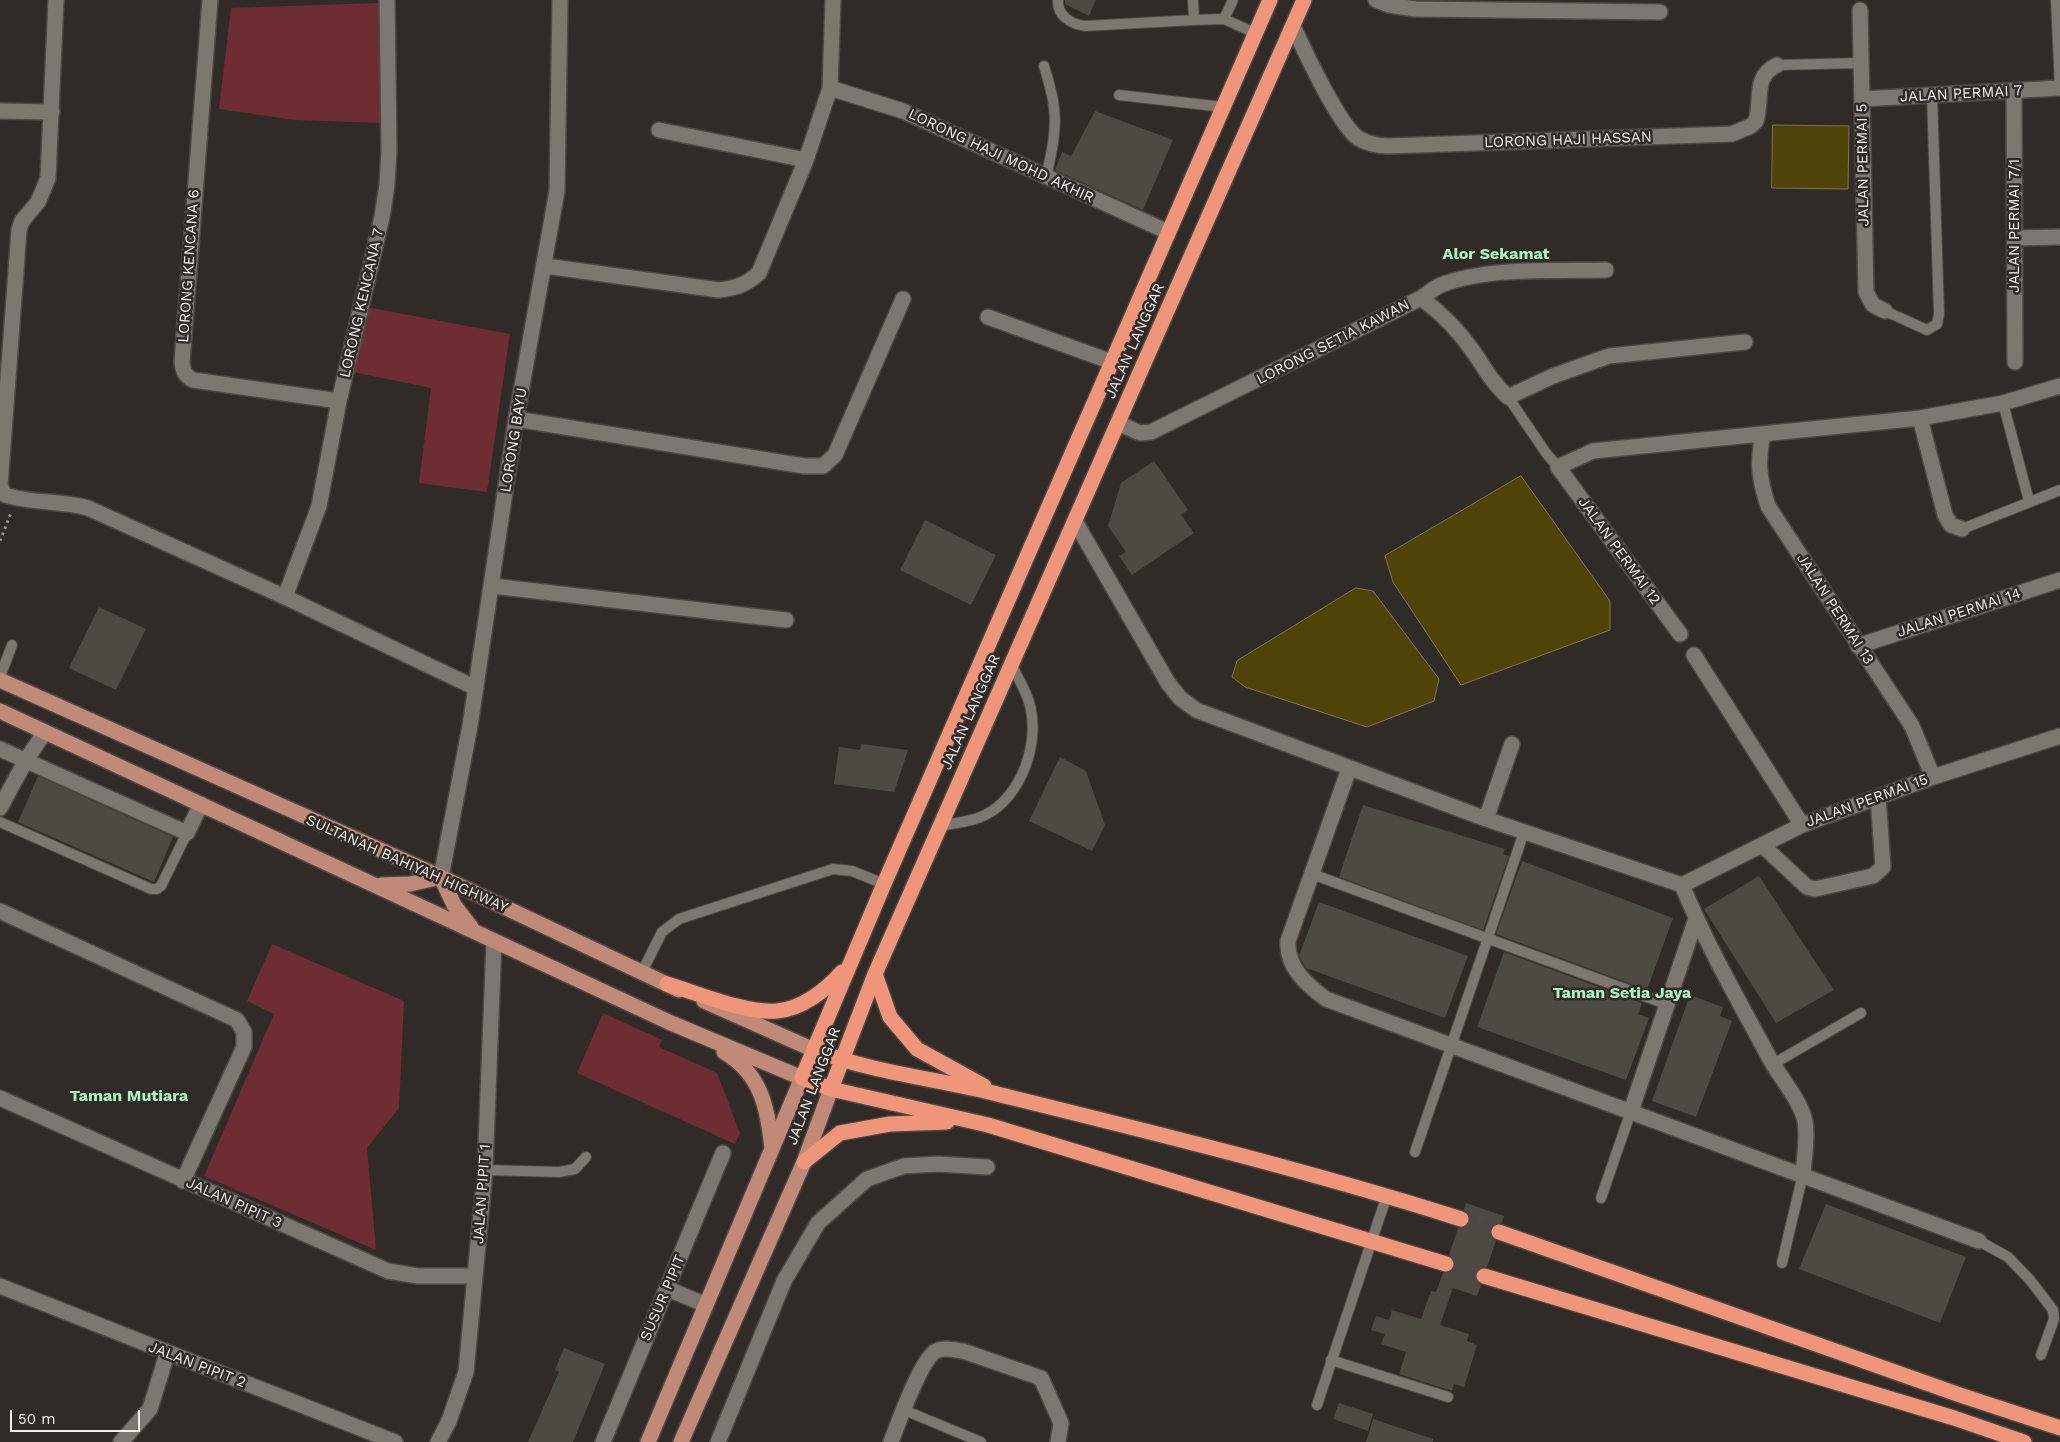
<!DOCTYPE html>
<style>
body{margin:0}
#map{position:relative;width:2060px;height:1442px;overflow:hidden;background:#302b27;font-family:"Work Sans",sans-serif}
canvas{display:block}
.scale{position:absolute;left:10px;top:1410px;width:130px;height:22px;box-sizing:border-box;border:2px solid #f3efed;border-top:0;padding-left:6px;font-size:15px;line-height:18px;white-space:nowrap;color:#f3efed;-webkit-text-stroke:4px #302b27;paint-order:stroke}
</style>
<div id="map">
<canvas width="2060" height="1442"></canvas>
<div class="scale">50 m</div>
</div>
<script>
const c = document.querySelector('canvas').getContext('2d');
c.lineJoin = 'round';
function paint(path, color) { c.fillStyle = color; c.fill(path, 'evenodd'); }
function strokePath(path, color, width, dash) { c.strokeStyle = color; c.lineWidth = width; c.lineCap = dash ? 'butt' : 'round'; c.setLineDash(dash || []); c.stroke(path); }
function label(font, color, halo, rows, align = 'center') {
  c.font = font + ' "Work Sans",sans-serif'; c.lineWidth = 5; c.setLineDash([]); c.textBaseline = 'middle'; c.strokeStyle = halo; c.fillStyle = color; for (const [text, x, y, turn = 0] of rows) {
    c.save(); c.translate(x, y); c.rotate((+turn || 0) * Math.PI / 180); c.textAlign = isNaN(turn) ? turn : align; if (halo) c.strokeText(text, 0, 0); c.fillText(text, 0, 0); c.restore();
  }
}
paint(new Path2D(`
 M 378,3 L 382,123 L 295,120 L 219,109 L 231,8 Z
 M 366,307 L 510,334 L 487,492 L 419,483 L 431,388 L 353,372 Z
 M 272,944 L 404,1001 L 399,1108 L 367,1148 L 376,1250 L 204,1176 L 274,1014 L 247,1001 Z
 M 603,1013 L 662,1040 L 659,1047 L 717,1073 L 740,1133 L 735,1144 L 577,1073 Z`), '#6e2d32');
const water = new Path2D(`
 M 1773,125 L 1849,126 L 1848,189 L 1772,188 Z
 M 1521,476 L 1610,601 L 1610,630 L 1461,685 L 1393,582 L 1385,556 Z
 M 1356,588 L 1373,591 L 1439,679 L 1434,701 L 1367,727 L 1245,687 L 1232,677 L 1237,661 Z`);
paint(water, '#4f4308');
strokePath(water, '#80774d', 1);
paint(new Path2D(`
 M 1065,0 L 1096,0 L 1089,16 L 1065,4 Z
 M 1095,111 L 1173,140 L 1143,210 L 1055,170 L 1062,152 L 1071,156 Z
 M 1154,461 L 1188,510 L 1181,515 L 1194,533 L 1132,575 L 1119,556 L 1126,552 L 1108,526 L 1121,483 Z
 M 925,520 L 996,555 L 971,605 L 900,570 Z
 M 99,607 L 146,629 L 116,690 L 69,668 Z
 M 861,744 L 908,750 L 894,792 L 834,784 L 839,747 L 860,750 Z
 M 1060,757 L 1086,771 L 1105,825 L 1092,851 L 1029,821 Z
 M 38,776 L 173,837 L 154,882 L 18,822 Z
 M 1363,805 L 1505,849 L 1503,854 L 1509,856 L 1483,930 L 1339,877 Z
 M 1522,861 L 1673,918 L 1647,990 L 1496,934 Z
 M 1759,876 L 1834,990 L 1776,1023 L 1704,909 Z
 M 1319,902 L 1468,956 L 1445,1018 L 1306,968 L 1299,956 Z
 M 1504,952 L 1642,1003 L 1638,1014 L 1649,1018 L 1626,1080 L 1477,1027 Z
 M 1690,995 L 1723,1007 L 1720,1016 L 1732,1021 L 1696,1117 L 1652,1101 Z
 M 1466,1203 L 1504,1216 L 1502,1223 L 1493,1225 L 1490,1229 L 1492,1238 L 1496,1241 L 1487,1267 L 1481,1267 L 1475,1273 L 1475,1279 L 1481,1285 L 1477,1296 L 1453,1288 L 1440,1325 L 1469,1334 L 1467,1341 L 1477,1345 L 1464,1387 L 1454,1384 L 1452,1391 L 1399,1374 L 1406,1352 L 1381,1344 L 1385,1334 L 1371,1330 L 1376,1316 L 1389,1320 L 1392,1310 L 1421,1319 L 1431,1291 L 1436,1292 L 1443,1273 L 1449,1273 L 1455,1267 L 1455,1261 L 1449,1255 L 1458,1228 L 1464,1228 L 1470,1222 L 1470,1216 L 1464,1210 Z
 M 1826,1204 L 1966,1257 L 1940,1323 L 1799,1269 Z
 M 564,1348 L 605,1364 L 573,1442 L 528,1442 L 559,1372 L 555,1370 Z
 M 1339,1403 L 1373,1414 L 1368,1431 L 1333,1419 Z
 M 1373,1419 L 1433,1439 L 1433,1442 L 1366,1442 Z`), '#4d4943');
strokePath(new Path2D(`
 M 1461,1219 L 1499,1232
 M 1446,1264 L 1484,1276`), '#4d4845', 15, [15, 8]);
const lane = new Path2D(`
 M 1058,0 C 1057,16 1071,24 1085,26 L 1194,20
 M 1193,0 L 1194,20 L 1224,19 L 1255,33
 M 2056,0 L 2060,88
 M 1224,19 L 1233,0
 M 1777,65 L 1861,63
 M 1044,66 C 1048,80 1053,94 1054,108 C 1057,131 1051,155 1046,177
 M 1119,95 L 1223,107
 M 1885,311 L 1927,330 L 1937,324 L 1939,314 L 1932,95
 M 1508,397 L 1546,453 L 1558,467
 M 2003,403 L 2029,501
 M 1962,529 L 2060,490
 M 0,677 L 12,645
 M 0,822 L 151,889 L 157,889 L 161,886 L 187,833
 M 940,826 C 954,823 972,822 985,815 C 1022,797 1041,741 1029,702 C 1025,689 1017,676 1011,664
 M 1312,874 L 1666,1004
 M 642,972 L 662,932 L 679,919 L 833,869 L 852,871 L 884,884
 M 1773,1064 L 1861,1013
 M 1415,1152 L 1524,832
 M 485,1170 L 559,1172 L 575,1169 L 586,1157
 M 1601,1198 L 1631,1111
 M 1979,1241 L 2008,1257 L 2030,1280 L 2053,1310 L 2054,1319 L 2041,1355
 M 1782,1263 L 1803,1174
 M 1331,1360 L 1448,1397
 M 1317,1405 L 1387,1195
 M 904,1410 L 981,1442`);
const street = new Path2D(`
 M 56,0 L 48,178 L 38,202 L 22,221 L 19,230 L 0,486 L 5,495 C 32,504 61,500 88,508 L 285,597 L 476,688
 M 210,0 L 182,362 C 183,371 185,376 193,380 L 339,401
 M 1376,0 L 1389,5 L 1415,9 L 1660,12
 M 1860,10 L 1866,292 L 1873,305 L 1885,311
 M 1293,26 C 1304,50 1339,125 1358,138 C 1368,144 1377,146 1388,146 L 1732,134 L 1751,126 L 1756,121 C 1763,100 1752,77 1777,65
 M 830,88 L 903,111 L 1168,232
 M 2014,91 L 2015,362
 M 1862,99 L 2060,88
 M 0,111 L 52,112
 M 659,130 L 806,160
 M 2015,238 L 2060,237
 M 545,266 L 719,290 C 736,288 746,285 759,273 L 806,160 L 830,88 L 833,0
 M 1421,298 C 1427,294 1434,288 1441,285 C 1486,267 1557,271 1606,270
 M 988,317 L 1112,362
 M 1920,418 L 1945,515 L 1951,525 L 1962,529
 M 516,419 L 804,466 L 823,466 L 835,455 L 903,299
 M 1118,423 L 1140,433 L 1151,432 L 1421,298 C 1443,314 1460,332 1475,354 C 1487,372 1492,382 1508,397 L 1553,376 L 1609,356 L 1745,342
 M 1763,434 C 1757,463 1759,478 1768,506 L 1912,726 L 1933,777
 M 1076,523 L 1168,683 L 1180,698 L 1196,710 L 1486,819 L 1682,885 C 1707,946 1740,1003 1771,1061 C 1782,1080 1800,1100 1805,1121 C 1808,1138 1804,1158 1803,1174
 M 492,586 L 786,620
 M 285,597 L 319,506 L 339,401 L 382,217 L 387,185 L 389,150 L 387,0
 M 1680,634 L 1558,467 L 1593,451 L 1920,418 L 2003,403 L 2060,386
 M 1858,646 L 2060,580
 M 1694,655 L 1802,825
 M 0,749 L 187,833 L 201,804
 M 1349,769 L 1288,941 C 1286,967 1307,985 1326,999 L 1979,1241
 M 0,808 L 26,760 L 45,732
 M 1486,819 L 1512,744
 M 1762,845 L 1807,887 L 1815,889 L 1873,876 L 1883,867 L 1878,797
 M 441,877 L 470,726 L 516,419 L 557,191 L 560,0
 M 1682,885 L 1802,825 L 1933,777 L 2060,736
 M 0,911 L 237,1020 L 244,1032 L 244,1047 L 183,1181
 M 0,1098 L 388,1271 L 418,1276 L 475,1276
 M 1631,1111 L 1696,919
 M 0,1286 L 395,1442
 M 668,1289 L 706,1305
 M 121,1442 L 150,1409 L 167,1354
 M 438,1442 L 449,1421 L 466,1372 L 485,1170 L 494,941
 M 603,1442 L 723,1153
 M 718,1442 L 784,1281 L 818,1223 L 867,1179 L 904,1166 L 938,1164 L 987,1167
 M 891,1442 C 898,1424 921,1359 936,1351 C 944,1347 955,1350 963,1351 L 1041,1378 L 1061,1423 L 1058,1442`);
const primary = new Path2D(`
 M 0,680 L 441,877 L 679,990
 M 0,711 L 671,1023 L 802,1078 L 648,1442
 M 441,877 L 454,905 L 471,927
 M 381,885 L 410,884 L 441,877
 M 704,1001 L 814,1050
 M 724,1052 C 762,1074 768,1110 772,1149
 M 681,1442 L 804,1162 L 831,1089`);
const highway = new Path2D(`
 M 1270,0 L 884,884 L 802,1078 L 831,1089 L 988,1125 L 1446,1264
 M 875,974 L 890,1017 L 917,1049 L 984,1086
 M 667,984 C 697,993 747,1014 777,1011 C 802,1009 826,990 842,972
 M 814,1050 C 874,1073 939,1079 1001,1095 C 1155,1133 1310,1171 1461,1219
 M 831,1089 L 875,974 L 1304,0
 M 804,1162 L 840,1133 L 890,1124 L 947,1122
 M 1499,1232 L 1960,1395 L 2060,1428
 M 1484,1276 L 1954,1418 L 2024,1442`);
strokePath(lane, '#4d4845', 12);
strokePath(street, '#4d4845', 18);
strokePath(primary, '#4d4845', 18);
strokePath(highway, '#4d4845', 18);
strokePath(new Path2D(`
 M 0,541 L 11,513`), '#989391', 3, [2.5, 4]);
strokePath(lane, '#7d7772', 10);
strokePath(street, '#7d7772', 15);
strokePath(primary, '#c18977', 15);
strokePath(highway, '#ee957a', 15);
label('15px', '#f3efed', '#302b27', [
 ["JALAN PERMAI 7",1961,94,-3],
 ["LORONG HAJI HASSAN",1568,140,-2],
 ["LORONG HAJI MOHD AKHIR",1001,156,25],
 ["JALAN PERMAI 5",1863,165,-91],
 ["JALAN PERMAI 7/1",2015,226,-90],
 ["LORONG KENCANA 6",189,266,-86],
 ["LORONG KENCANA 7",362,303,-77],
 ["JALAN LANGGAR",1135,341,-66],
 ["LORONG SETIA KAWAN",1333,342,-27],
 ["LORONG BAYU",514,440,-81],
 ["JALAN PERMAI 12",1619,551,54],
 ["JALAN PERMAI 13",1835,609,57],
 ["JALAN PERMAI 14",1959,613,-18],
 ["JALAN LANGGAR",971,712,-66],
 ["JALAN PERMAI 15",1867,801,-20],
 ["SULTANAH BAHIYAH HIGHWAY",407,864,24],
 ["JALAN LANGGAR",814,1086,-69],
 ["JALAN PIPIT 1",482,1194,-86],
 ["JALAN PIPIT 3",234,1203,24],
 ["SUSUR PIPIT",663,1298,-67],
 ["JALAN PIPIT 2",197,1365,21]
]);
label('bold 16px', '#aaf3c1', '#302b27', [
 ["Alor Sekamat",1496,254],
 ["Taman Setia Jaya",1622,993],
 ["Taman Mutiara",129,1096]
]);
</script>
